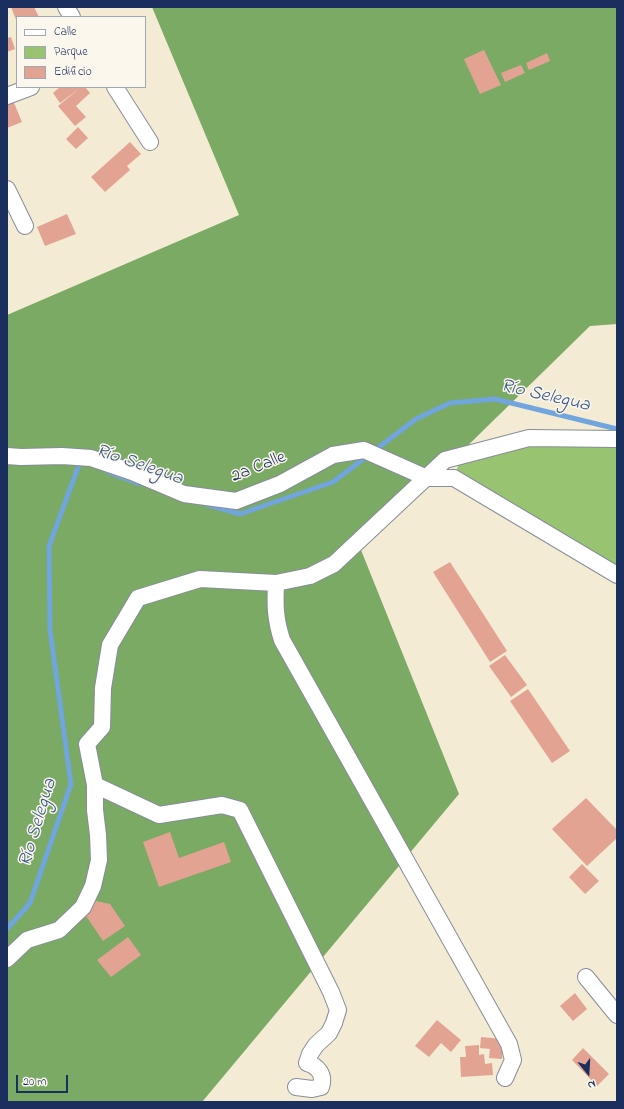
<!DOCTYPE html>
<meta charset="utf-8">
<style>
body{margin:0}
#map{position:relative;width:624px;height:1109px;overflow:hidden;background:#f4ebd4;font-family:"Indie Flower",sans-serif}
canvas{display:block}
.frame{position:absolute;inset:0;border:8px solid #1b2f5e;pointer-events:none}
.legend{position:absolute;left:16px;top:16px;width:130px;height:72px;box-sizing:border-box;background:#fbf7ec;border:1px solid #a1a7b3;margin:0;padding:5px 7px;list-style:none;font-size:12px;color:#1b2f5e}
.legend li{display:flex;align-items:center;gap:8px;height:20px}
.legend b{width:20px;border:1px solid #a1a7b3}
.north{position:absolute;left:568px;top:1053px;width:40px;height:40px;-webkit-text-stroke:3px #fbf7ec;paint-order:stroke;rotate:162deg;font-size:11px;font-weight:700;line-height:16px;text-align:center;color:#1b2f5e}
.north::after{content:'';display:block;margin:auto;width:14px;height:18px;background:#1b2f5e;clip-path:polygon(50% 0,100% 100%,50% 72%,0 100%)}
.scale{position:absolute;left:16px;top:1075px;width:52px;height:18px;box-sizing:border-box;border:2px solid #1b2f5e;border-top:0;padding-left:5px;font-size:12px;line-height:14px;white-space:nowrap;color:#1b2f5e;-webkit-text-stroke:3px #fbf7ec;paint-order:stroke}
</style>
<div id="map">
<canvas width="624" height="1109"></canvas>
<div class="frame"></div>
<ul class="legend">
<li><b style="height:5px;background:#fff"></b>Calle</li>
<li><b style="height:11px;background:#98c472"></b>Parque</li>
<li><b style="height:11px;background:#e3a393"></b>Edificio</li>
</ul>
<div class="north">N</div>
<div class="scale">20 m</div>
</div>
<script>
const c = document.querySelector('canvas').getContext('2d');
c.lineJoin = 'round';
function paint(path, color) { c.fillStyle = color; c.fill(path, 'evenodd'); }
function strokePath(path, color, width, dash) { c.strokeStyle = color; c.lineWidth = width; c.lineCap = dash ? 'butt' : 'round'; c.setLineDash(dash || []); c.stroke(path); }
function label(font, color, halo, rows, align = 'center') {
  c.font = font + ' "Indie Flower",sans-serif'; c.lineWidth = 3; c.setLineDash([]); c.textBaseline = 'middle'; c.strokeStyle = halo; c.fillStyle = color; for (const [text, x, y, turn = 0] of rows) {
    c.save(); c.translate(x, y); c.rotate((+turn || 0) * Math.PI / 180); c.textAlign = isNaN(turn) ? turn : align; if (halo) c.strokeText(text, 0, 0); c.fillText(text, 0, 0); c.restore();
  }
}
paint(new Path2D(`
 M 525,439 L 617,439 L 617,577 L 454,478 L 459,463 Z`), '#98c472');
paint(new Path2D(`
 M 152,7 L 617,7 L 617,324 L 590,326 L 361,550 L 459,794 L 202,1102 L 7,1102 L 7,315 L 239,215 Z`), '#7aaa64');
strokePath(new Path2D(`
 M 108,472 L 140,484
 M 205,504 L 240,514 L 333,482 L 416,419 L 450,403 L 495,399 L 617,429
 M 7,929 L 30,903 L 71,784 L 50,630 L 49,546 L 80,462 L 82,463`), '#70a5dd', 5);
paint(new Path2D(`
 M 11,7 L 34,7 L 39,17 L 17,17 L 17,22 Z
 M 11,37 L 15,49 L 7,52 L 7,38 Z
 M 484,50 L 501,85 L 480,94 L 464,59 Z
 M 547,53 L 550,61 L 529,70 L 526,63 Z
 M 521,65 L 525,73 L 505,82 L 501,73 Z
 M 60,87 L 85,87 L 90,93 L 76,106 L 86,117 L 75,126 L 58,106 L 80,88 L 60,103 L 53,93 Z
 M 12,98 L 22,122 L 7,128 L 7,100 Z
 M 78,127 L 88,138 L 76,149 L 66,139 Z
 M 130,142 L 141,154 L 127,166 L 130,170 L 105,192 L 91,177 Z
 M 67,214 L 76,234 L 45,246 L 37,227 Z
 M 450,562 L 507,651 L 490,662 L 433,572 Z
 M 505,655 L 527,685 L 511,697 L 489,666 Z
 M 528,689 L 570,751 L 552,763 L 510,701 Z
 M 586,798 L 617,830 L 617,838 L 587,866 L 552,829 Z
 M 170,832 L 179,858 L 224,842 L 231,862 L 159,887 L 143,842 Z
 M 582,864 L 599,881 L 585,894 L 569,877 Z
 M 96,901 L 110,904 L 125,926 L 103,941 L 86,916 Z
 M 128,937 L 141,955 L 111,977 L 97,960 Z
 M 575,993 L 587,1009 L 573,1021 L 560,1006 Z
 M 437,1020 L 461,1040 L 451,1052 L 441,1043 L 429,1057 L 415,1046 Z
 M 481,1037 L 503,1039 L 502,1059 L 489,1058 L 490,1049 L 480,1048 Z
 M 479,1045 L 479,1055 L 484,1054 L 485,1064 L 492,1063 L 493,1075 L 461,1077 L 460,1057 L 466,1057 L 465,1046 Z
 M 583,1048 L 609,1074 L 597,1086 L 572,1060 Z`), '#e3a393');
const street = new Path2D(`
 M 66,7 L 72,17
 M 115,87 L 150,142
 M 7,96 L 31,87
 M 7,189 L 25,226
 M 7,456 L 21,457 L 62,456 L 91,458 L 132,472 L 184,494 L 236,501 L 280,484 L 333,455 L 364,450 L 427,478 L 454,478 L 617,575
 M 276,583 C 275,605 275,618 282,640 L 509,1044 L 513,1060 L 505,1078
 M 95,785 L 159,815 L 222,805 L 240,810 L 331,992 L 338,1010 L 334,1023 L 329,1033 L 316,1045 L 310,1054 L 307,1063 C 318,1066 325,1075 321,1087 L 312,1089 L 296,1087
 M 7,959 L 27,940 L 59,930 L 83,907 L 93,886 L 99,860 L 98,835 L 95,810 L 95,785 L 87,744 L 102,727 L 103,688 L 110,645 L 138,598 L 200,579 L 276,583 L 310,576 L 334,564 L 445,460 L 529,438 L 617,439
 M 586,977 L 617,1015`);
strokePath(street, '#888d99', 18);
strokePath(street, '#fff', 16);
label('18px', '#1b2f5e', '#fbf7ec', [
 ["2a Calle",259,468,-22]
]);
label('italic 19px', '#39588a', '#fbf7ec', [
 ["Río Selegua",545,397,13],
 ["Río Selegua",139,466,19],
 ["Río Selegua",39,823,-73]
]);
</script>
